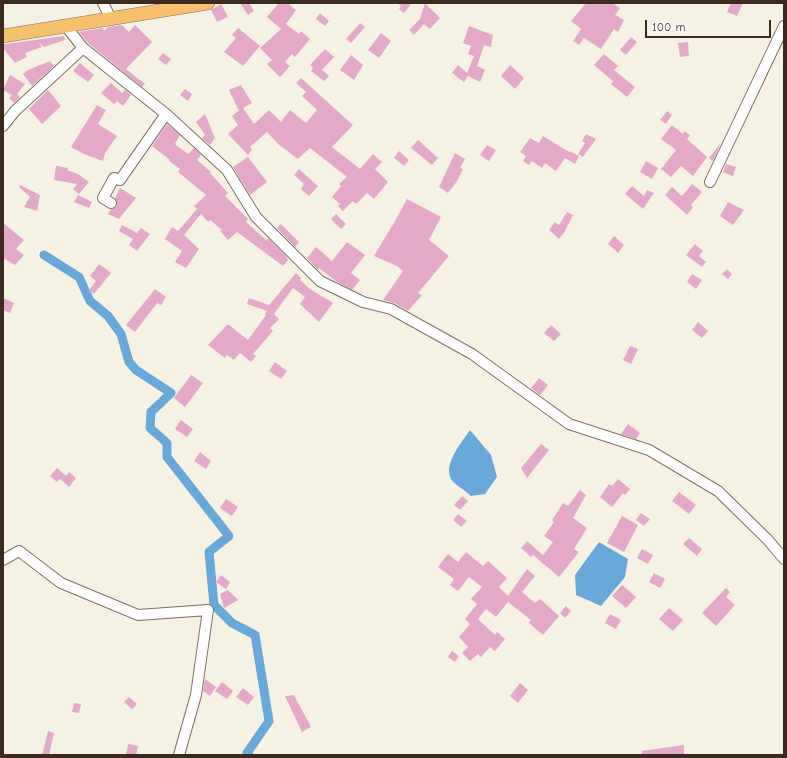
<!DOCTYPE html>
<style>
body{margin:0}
#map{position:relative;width:787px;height:758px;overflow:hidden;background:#f6f2e3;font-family:"Comic Neue",sans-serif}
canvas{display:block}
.frame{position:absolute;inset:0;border:4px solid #3b2a1e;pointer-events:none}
.scale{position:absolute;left:645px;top:20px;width:126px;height:18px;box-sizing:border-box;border:2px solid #3b2a1e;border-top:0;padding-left:5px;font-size:12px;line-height:14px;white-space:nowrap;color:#3b2a1e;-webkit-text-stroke:3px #fff;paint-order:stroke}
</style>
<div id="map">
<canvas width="787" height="758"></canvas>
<div class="frame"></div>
<div class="scale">100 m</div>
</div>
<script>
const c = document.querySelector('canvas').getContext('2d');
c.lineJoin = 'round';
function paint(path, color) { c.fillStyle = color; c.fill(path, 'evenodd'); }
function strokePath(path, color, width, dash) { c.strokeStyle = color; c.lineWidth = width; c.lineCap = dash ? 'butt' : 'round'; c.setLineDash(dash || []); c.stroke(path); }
paint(new Path2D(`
 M 470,430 L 491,455 L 497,477 L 485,494 L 471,496 C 466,491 455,485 451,479 C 443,464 462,442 470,430 Z
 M 599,542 L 628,559 L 625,577 L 601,606 L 576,595 L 575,575 Z`), '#69a8db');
strokePath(new Path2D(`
 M 44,255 L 79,277 L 90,301 L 108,316 L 121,334 L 129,362 L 136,370 L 171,393 L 151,412 L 150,428 L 167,443 L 167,457 L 229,536 L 209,552 L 214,605 L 232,623 L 255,635 L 269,721 L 247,753 L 249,755`), '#69a8db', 9);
paint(new Path2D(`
 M 240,3 L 249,3 L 254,11 L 248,15 Z
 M 279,3 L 287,3 L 296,10 L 286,24 L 299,34 L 301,31 L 310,39 L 295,57 L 292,54 L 285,62 L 290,66 L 280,77 L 267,64 L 272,60 L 260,48 L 281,29 L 267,17 Z
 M 397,3 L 412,3 L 404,13 L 399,9 L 401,6 Z
 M 425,3 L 440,18 L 430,29 L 424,24 L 414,35 L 409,30 L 420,19 Z
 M 586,3 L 612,3 L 620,8 L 615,15 L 624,20 L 618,32 L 614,29 L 601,49 L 584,38 L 579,45 L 573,41 L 581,29 L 571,21 Z
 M 731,3 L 743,3 L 737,16 L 727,12 Z
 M 221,4 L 228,17 L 217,22 L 211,10 Z
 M 320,13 L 329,21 L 325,26 L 316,19 Z
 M 360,23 L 365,27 L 351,43 L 346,39 Z
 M 122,25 L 129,32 L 135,25 L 152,42 L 126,69 L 145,84 L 142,87 L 88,43 L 79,32 L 103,28 L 104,31 L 108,27 Z
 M 469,26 L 493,35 L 491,47 L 484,45 L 477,66 L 485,70 L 480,82 L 468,76 L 464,82 L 452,73 L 458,65 L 467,73 L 474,56 L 468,54 L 471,46 L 463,43 Z
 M 238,28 L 260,46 L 243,66 L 224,52 L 236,38 L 232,35 Z
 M 381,33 L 391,41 L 379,58 L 368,50 Z
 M 64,36 L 65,40 L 44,47 L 39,42 L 42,47 L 25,53 L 27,57 L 15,63 L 3,48 L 3,45 L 6,44 Z
 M 631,37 L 637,42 L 626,55 L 620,50 Z
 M 688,42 L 689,56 L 680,57 L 678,43 Z
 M 325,49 L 334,57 L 322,70 L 329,76 L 324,81 L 311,71 L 313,68 L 310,65 Z
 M 163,53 L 171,59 L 166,65 L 158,59 Z
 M 604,54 L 618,66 L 614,70 L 635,87 L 627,97 L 611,84 L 613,81 L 594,65 Z
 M 351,55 L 363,65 L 354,80 L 340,70 Z
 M 50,61 L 54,66 L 32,86 L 23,74 L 28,70 Z
 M 80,63 L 94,75 L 88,82 L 73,71 Z
 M 510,65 L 524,78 L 515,89 L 501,76 Z
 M 10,75 L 25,84 L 17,94 L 20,97 L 14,103 L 9,98 L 12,95 L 3,90 Z
 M 301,78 L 353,125 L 332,147 L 360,169 L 373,154 L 382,162 L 375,169 L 388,182 L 374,199 L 367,193 L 356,204 L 353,201 L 343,211 L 338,206 L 340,204 L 332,197 L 341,186 L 339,184 L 347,177 L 310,148 L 298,159 L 278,144 L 267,132 L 250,147 L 252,150 L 248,155 L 228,134 L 238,125 L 232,116 L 241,109 L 239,111 L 229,90 L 241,85 L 252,103 L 243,108 L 254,124 L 269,110 L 281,122 L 290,110 L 306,123 L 317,110 L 302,96 L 306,92 L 296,83 Z
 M 111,83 L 122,93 L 125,90 L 131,95 L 123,106 L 117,101 L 114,104 L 101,93 Z
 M 185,89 L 192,94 L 188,101 L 180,95 Z
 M 48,90 L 61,106 L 42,124 L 29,109 Z
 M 97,105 L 106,110 L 98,124 L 117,136 L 105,153 L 103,161 L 86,155 L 71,147 Z
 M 667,111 L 672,115 L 666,124 L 660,120 Z
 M 205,114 L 215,138 L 210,145 L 202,138 L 205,135 L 196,122 Z
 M 167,124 L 180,135 L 175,144 L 188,154 L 194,148 L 201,155 L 197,160 L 211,172 L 210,173 L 228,193 L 225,196 L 248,219 L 246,222 L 266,240 L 268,238 L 286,256 L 288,260 L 283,266 L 237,232 L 228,240 L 220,231 L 222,230 L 210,220 L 208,222 L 201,214 L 184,235 L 199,249 L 186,268 L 175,262 L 182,251 L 165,239 L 172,227 L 178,231 L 197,209 L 194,206 L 206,195 L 178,172 L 180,169 L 169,161 L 170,160 L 152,146 Z
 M 672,125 L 683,134 L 684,131 L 690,135 L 687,139 L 707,157 L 693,176 L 681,166 L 671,177 L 661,169 L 676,150 L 661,139 Z
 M 586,134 L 596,139 L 583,157 L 578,154 L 585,143 L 582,141 Z
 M 543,136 L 569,152 L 569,151 L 579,156 L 575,164 L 565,158 L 556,171 L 545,163 L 542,168 L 532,161 L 529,165 L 523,161 L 526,156 L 520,152 L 530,138 L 539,143 Z
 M 418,140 L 438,158 L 432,165 L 411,148 Z
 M 720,144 L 720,145 L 713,161 L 709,158 Z
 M 487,145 L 496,150 L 489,161 L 480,155 Z
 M 399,151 L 409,160 L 404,166 L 394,158 Z
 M 455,153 L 465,159 L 460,168 L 463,169 L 457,181 L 448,193 L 439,187 Z
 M 248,157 L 267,182 L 250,195 L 233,167 Z
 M 646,161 L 658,168 L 652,179 L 640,172 Z
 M 726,164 L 736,167 L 733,176 L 723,172 Z
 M 56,166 L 68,168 L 67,170 L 78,174 L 89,182 L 79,194 L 73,189 L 77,184 L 54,180 Z
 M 299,169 L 318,186 L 309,196 L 301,189 L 304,184 L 294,175 Z
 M 692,184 L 702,192 L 691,205 L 693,207 L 687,215 L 665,195 L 672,187 L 682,196 Z
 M 20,185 L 40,195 L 37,211 L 24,207 L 30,197 L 19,187 Z
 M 632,186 L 644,196 L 647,190 L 654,193 L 643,209 L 625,194 Z
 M 120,188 L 136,198 L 119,219 L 108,214 L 111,209 L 117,206 L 115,198 Z
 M 78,195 L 92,202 L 89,208 L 74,202 Z
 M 407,199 L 441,217 L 429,240 L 449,256 L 418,293 L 422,295 L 408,311 L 394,303 L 383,300 L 403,271 L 397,266 L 374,256 L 395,221 Z
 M 728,202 L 744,210 L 733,225 L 720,216 Z
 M 567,212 L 573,215 L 565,231 L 559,239 L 549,230 L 555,222 L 559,225 Z
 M 336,214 L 346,224 L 341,229 L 331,219 Z
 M 3,223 L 24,240 L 16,249 L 24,255 L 15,265 L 3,258 Z
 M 281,224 L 299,242 L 295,247 L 277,228 Z
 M 122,225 L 137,233 L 141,228 L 150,234 L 137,251 L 129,245 L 133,239 L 119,231 Z
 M 614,236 L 624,245 L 618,253 L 608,244 Z
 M 347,242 L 365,255 L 351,273 L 360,280 L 352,290 L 337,282 L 319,268 L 318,270 L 307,258 L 316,247 L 332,261 Z
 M 695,244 L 703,251 L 699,256 L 706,262 L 702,267 L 686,255 Z
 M 99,264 L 111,273 L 94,294 L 89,290 L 96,281 L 90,276 Z
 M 727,269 L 732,274 L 728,279 L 722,274 Z
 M 296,273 L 301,278 L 300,280 L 310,289 L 333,303 L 319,322 L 300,304 L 305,297 L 293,288 L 274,314 L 279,319 L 270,328 L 273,331 L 253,354 L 256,356 L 251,362 L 240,353 L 234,360 L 227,355 L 225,358 L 208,345 L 228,324 L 248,340 L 266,315 L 265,314 L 267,311 L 247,304 L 249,298 L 269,305 Z
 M 692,274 L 702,280 L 696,289 L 687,282 Z
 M 155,289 L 166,297 L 161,305 L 157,303 L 135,332 L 126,325 Z
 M 3,298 L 14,303 L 10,313 L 3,310 Z
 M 698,322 L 708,331 L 702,338 L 692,330 Z
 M 551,325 L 561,334 L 554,341 L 544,333 Z
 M 630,346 L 638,349 L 631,364 L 623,360 Z
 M 275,362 L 287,371 L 281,379 L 269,371 Z
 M 191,375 L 203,383 L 185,407 L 174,398 Z
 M 539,378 L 548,385 L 540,395 L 531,388 Z
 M 181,420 L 193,429 L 187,437 L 175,429 Z
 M 628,424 L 640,433 L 636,439 L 621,434 Z
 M 541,444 L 549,450 L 527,478 L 521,468 Z
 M 200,452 L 211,461 L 206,469 L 194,461 Z
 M 57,468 L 66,476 L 69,472 L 76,478 L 69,487 L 60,479 L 57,482 L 50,476 Z
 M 618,479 L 630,489 L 625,495 L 623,493 L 612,507 L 600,497 L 609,484 L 612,486 Z
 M 580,490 L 586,495 L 573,518 L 587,528 L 574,549 L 579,552 L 559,577 L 533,555 L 531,557 L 521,548 L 527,541 L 543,555 L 553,542 L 544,536 L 554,522 L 552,520 L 563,503 L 568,506 Z
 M 679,492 L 696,505 L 689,514 L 672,501 Z
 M 462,496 L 468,501 L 460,510 L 454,505 Z
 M 226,499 L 238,507 L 232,516 L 220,508 Z
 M 641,513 L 650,519 L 644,526 L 636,520 Z
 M 458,514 L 467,521 L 461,527 L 453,520 Z
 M 622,516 L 638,525 L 624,552 L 607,543 Z
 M 689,538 L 702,549 L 697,556 L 683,544 Z
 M 642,549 L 653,555 L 648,564 L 637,558 Z
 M 466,552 L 483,566 L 488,561 L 507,578 L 499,587 L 508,596 L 527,569 L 535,576 L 522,592 L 535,603 L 540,599 L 559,616 L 543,635 L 529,623 L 531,620 L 508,602 L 496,617 L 486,609 L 478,619 L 495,635 L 497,632 L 505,639 L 495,651 L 490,647 L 481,657 L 478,654 L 470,661 L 462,653 L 468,647 L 459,637 L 470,624 L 465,619 L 477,604 L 471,599 L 482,587 L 469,577 L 458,591 L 450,585 L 454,579 L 438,567 L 448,554 L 458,562 Z
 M 654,573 L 665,579 L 660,588 L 649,582 Z
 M 221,575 L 230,582 L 226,589 L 216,582 Z
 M 622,585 L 636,597 L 626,608 L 612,596 Z
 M 726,588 L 730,592 L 726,597 L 735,605 L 716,626 L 702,613 Z
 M 228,590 L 238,600 L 224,608 L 220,594 Z
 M 566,606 L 571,611 L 565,618 L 560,613 Z
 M 669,608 L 683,620 L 673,631 L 659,619 Z
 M 610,614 L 621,620 L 616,629 L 605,623 Z
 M 452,651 L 459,656 L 455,662 L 448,657 Z
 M 205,679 L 216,687 L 210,696 L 203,691 Z
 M 222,682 L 233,691 L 227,699 L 215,691 Z
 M 520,683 L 528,690 L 518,703 L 510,696 Z
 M 243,688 L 254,697 L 248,705 L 236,697 Z
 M 294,695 L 311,727 L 302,732 L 285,696 Z
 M 129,697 L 137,704 L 132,709 L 124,702 Z
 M 74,703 L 81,704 L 79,713 L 72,712 Z
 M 48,731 L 54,733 L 49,755 L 42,755 Z
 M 128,744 L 138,746 L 136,755 L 126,755 Z
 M 684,745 L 684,755 L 642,755 L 642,751 Z`), '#e4a8c8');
const minor = new Path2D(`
 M 103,3 L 111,19
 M 65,25 L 83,48 L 166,114 L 227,170 L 256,217 L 320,281 L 363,302 L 391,309 L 472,354 L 569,424 L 649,450 L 718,491 L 768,540 L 784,559
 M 3,126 L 15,111 L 83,48
 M 710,182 L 784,26
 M 111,203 L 103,198 L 114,178 L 120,180 L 166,114
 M 3,560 L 19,551 L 61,583 L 138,615 L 208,610 L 196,695 L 179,755`);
const major = new Path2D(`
 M 3,36 L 208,3`);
strokePath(minor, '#7c7063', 12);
strokePath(major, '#7c7063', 14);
strokePath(minor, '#fff', 10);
strokePath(major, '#f7c06c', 13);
</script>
